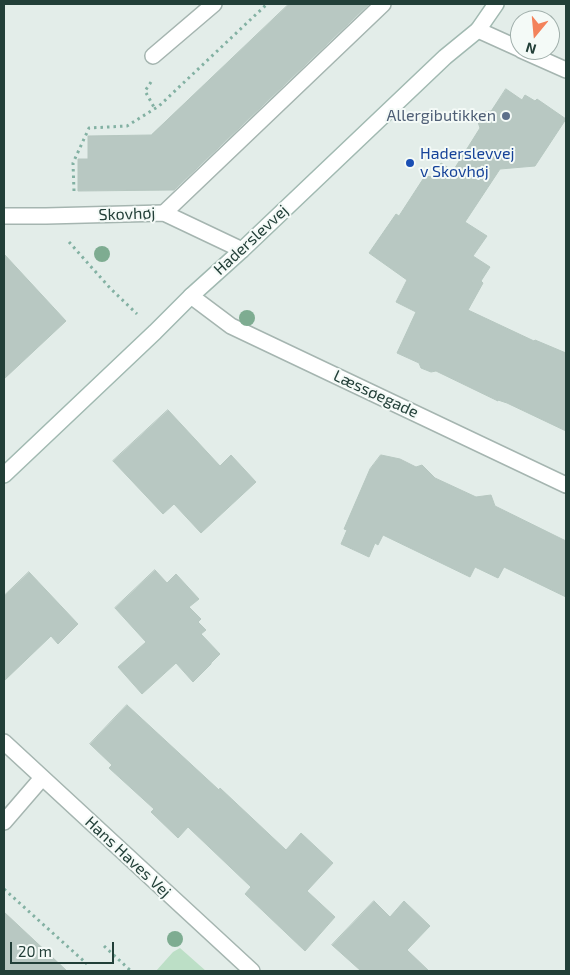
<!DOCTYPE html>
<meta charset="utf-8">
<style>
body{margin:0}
#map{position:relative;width:570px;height:975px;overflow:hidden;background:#e3ede9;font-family:"Exo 2",sans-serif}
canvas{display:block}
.frame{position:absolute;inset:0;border:5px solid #223f38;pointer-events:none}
.north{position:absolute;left:510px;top:10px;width:50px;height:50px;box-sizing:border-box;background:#f4faf7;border:1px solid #a0afab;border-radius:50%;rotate:197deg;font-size:14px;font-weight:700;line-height:20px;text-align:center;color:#223f38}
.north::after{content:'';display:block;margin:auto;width:18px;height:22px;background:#f3825b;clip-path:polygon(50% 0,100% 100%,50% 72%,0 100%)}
.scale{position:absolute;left:10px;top:942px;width:104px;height:22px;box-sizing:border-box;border:2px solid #223f38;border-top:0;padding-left:6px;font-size:15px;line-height:18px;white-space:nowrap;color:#223f38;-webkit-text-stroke:4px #f4faf7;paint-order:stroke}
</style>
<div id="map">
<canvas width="570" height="975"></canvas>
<div class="frame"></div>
<div class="north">N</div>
<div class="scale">20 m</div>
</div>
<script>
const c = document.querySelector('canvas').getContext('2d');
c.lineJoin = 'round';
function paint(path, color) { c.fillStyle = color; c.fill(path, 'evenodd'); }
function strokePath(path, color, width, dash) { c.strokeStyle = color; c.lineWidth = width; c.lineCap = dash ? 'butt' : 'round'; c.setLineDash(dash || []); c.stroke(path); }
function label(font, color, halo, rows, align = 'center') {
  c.font = font + ' "Exo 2",sans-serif'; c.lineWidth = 4; c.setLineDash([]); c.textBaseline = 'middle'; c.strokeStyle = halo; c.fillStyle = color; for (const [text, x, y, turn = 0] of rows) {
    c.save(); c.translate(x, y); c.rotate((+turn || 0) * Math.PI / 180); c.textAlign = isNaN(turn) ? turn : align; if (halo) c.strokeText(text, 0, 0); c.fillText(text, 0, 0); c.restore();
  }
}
paint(new Path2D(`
 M 180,948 L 206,971 L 156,971 L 173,952 Z`), '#bcdfc6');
const building = new Path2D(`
 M 289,4 L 369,4 L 174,190 L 78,191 L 78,159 L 88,159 L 88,136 L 151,135 Z
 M 506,89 L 522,100 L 525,95 L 535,101 L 537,99 L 566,119 L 535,166 L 500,169 L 465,222 L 487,236 L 473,256 L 490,267 L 481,281 L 483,283 L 468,310 L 534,341 L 535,340 L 566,353 L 566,431 L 507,403 L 498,400 L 498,401 L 436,371 L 431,372 L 421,368 L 419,363 L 397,353 L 416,312 L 396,302 L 407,280 L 369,253 L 396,214 L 399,216 L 425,176 L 432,177 L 441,163 L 453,171 L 480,128 L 475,113 L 491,111 Z
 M 4,254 L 66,321 L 4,379 Z
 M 168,410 L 220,466 L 231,455 L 256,482 L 201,533 L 174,504 L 163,514 L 113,461 Z
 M 381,455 L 400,459 L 416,467 L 422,465 L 435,478 L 476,497 L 491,495 L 495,506 L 566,541 L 566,597 L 504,567 L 498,578 L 475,567 L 470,577 L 383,535 L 378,545 L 375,543 L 369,557 L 341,544 L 347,530 L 344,529 L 370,469 Z
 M 155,570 L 167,583 L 176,574 L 199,599 L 189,607 L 201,619 L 198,622 L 206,630 L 201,634 L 220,654 L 211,663 L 211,664 L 193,682 L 176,663 L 142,694 L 118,667 L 146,642 L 115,608 Z
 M 29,572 L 78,624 L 58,644 L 51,636 L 4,681 L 4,596 Z
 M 127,705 L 219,790 L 220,788 L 286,850 L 301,833 L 333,863 L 307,891 L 335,917 L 305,951 L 245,894 L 251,887 L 188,827 L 178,838 L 151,812 L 154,809 L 109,768 L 112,765 L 90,744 Z
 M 374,901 L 390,917 L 404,901 L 430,926 L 407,950 L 429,971 L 361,971 L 332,945 Z
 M 4,912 L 67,971 L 4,971 Z`);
paint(building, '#b8c8c2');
strokePath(building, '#b6c7c0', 1);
const lane = new Path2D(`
 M 153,56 L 214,4
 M 164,213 L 383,4
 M 4,822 L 42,778`);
const street = new Path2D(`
 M 478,30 L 520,49
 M 521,50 L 566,70
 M 4,216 L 46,216 L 164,213 L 242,250
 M 191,296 L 231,326 L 566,485
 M 4,742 L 252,971`);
const secondary = new Path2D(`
 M 4,475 L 155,332 L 191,296 L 242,250 L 445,57 L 478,30 L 496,4`);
strokePath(lane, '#a5b5b0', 18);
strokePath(street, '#a5b5b0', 18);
strokePath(secondary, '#a1b9b1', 18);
strokePath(new Path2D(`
 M 151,82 L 145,91 L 155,109
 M 74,191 L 73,163 L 89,128 L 127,126 L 159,106 L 267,4
 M 69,242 L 110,288 L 137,314
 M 4,889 L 87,964
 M 104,946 L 131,971`), '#83b1a3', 3, [2.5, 4]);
strokePath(lane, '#fff', 15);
strokePath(street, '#fff', 15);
strokePath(secondary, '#fff', 15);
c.fillStyle = '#7eac91';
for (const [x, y] of [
 [102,254],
 [247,318],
 [175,939]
]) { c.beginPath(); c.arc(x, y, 8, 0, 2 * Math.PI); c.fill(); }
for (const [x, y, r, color] of [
 [506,116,5,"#5c6f8a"],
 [410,163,5,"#1a4fb4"]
]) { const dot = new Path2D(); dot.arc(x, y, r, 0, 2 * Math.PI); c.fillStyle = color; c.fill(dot); strokePath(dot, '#f4faf7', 2); }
label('16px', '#4e5e75', '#f4faf7', [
 ["Allergibutikken",496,116]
], 'right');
label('16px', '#164399', '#f4faf7', [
 ["Haderslevvej",420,154],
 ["v Skovhøj",420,172]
], 'left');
label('16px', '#223f38', '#f4faf7', [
 ["Skovhøj",127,214,-2],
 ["Haderslevvej",251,240,-43],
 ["Læssøegade",376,394,25],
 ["Hans Haves Vej",128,857,43]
]);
</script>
